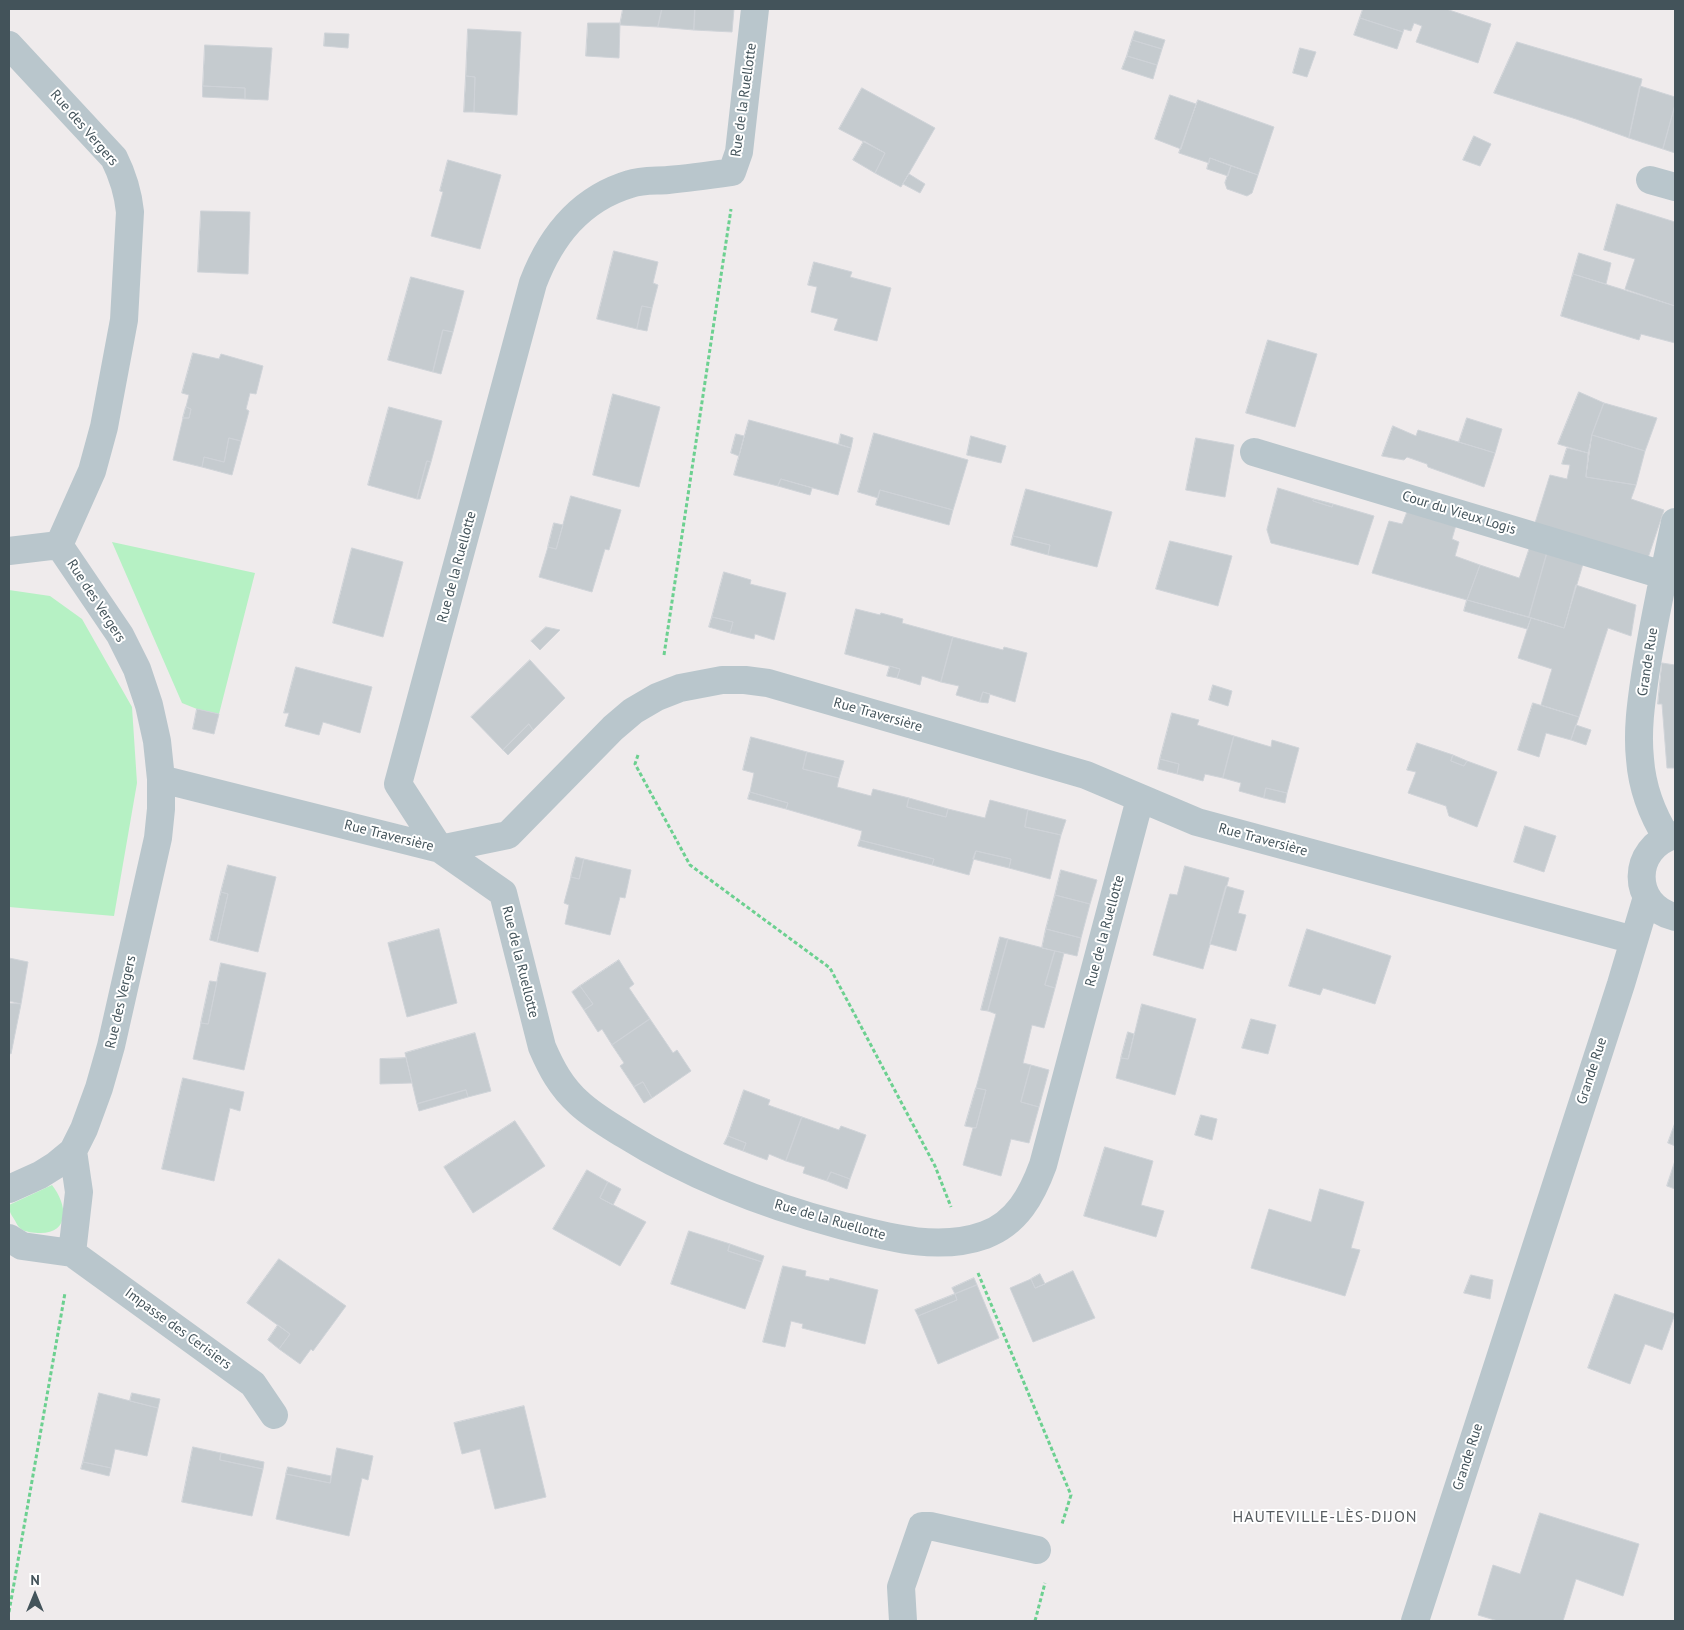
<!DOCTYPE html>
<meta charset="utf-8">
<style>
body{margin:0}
#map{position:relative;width:1684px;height:1630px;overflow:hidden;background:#efebec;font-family:"PT Sans",sans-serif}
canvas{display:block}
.frame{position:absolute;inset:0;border:10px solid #43535a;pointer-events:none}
.north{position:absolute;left:10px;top:1570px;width:50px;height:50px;-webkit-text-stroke:4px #fff;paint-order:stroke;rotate:0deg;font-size:14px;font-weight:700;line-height:20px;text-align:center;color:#43535a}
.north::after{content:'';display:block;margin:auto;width:18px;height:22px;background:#43535a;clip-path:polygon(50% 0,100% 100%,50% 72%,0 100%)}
</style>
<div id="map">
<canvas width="1684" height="1630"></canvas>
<div class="frame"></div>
<div class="north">N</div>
</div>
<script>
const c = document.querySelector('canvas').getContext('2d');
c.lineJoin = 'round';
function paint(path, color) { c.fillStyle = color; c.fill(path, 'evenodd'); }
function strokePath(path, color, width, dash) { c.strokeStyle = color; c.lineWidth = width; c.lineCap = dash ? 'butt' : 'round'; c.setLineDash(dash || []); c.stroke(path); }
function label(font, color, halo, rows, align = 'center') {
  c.font = font + ' "PT Sans",sans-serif'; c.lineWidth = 4; c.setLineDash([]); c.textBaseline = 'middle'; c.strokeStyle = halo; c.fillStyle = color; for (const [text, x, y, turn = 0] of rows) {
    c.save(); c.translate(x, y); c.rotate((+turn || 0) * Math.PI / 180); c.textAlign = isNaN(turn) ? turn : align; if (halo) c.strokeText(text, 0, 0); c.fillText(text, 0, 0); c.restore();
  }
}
paint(new Path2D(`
 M 112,542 L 255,573 L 219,714 L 197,709 L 182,703 Z
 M 9,590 L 50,596 L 82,619 L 132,707 L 137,783 L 114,916 L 9,907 Z
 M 52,1185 C 67,1204 71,1233 40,1233 C 34,1233 25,1232 21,1229 C 18,1227 16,1222 14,1219 C 11,1214 9,1212 9,1205 Z`), '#b6f1c4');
const building = new Path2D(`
 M 623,9 L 662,9 L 658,27 L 620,25 Z
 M 662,9 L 695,9 L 694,30 L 658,27 Z
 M 695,9 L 734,9 L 732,32 L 694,30 Z
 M 1363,9 L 1446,9 L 1491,24 L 1478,63 L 1416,42 L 1422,26 L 1414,23 L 1411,31 L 1404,29 L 1403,32 L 1360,18 Z
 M 1360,18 L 1403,32 L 1397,49 L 1354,35 Z
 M 588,23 L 620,23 L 619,58 L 586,56 Z
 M 468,29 L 521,32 L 517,115 L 474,112 L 475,77 L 466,76 Z
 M 1135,31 L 1165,40 L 1162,49 L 1132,40 Z
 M 325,33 L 349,34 L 348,48 L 324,46 Z
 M 1132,40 L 1162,49 L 1157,65 L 1127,56 Z
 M 1517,42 L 1642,79 L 1629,138 L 1576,119 L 1494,93 Z
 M 205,45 L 272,48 L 268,100 L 245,99 L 245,88 L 203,86 Z
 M 1300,48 L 1316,52 L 1307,77 L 1293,73 Z
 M 1127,56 L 1157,65 L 1153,79 L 1122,69 Z
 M 466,76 L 475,77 L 474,112 L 464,112 Z
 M 203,86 L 245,88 L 245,99 L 203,97 Z
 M 1640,86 L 1675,97 L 1675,105 L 1663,149 L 1629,138 Z
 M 862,88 L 935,128 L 901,187 L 875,173 L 885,153 L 839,129 Z
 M 1170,95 L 1196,104 L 1181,149 L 1155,139 Z
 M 1198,100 L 1274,127 L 1258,175 L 1210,158 L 1209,163 L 1179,153 Z
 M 1675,105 L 1675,153 L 1663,149 Z
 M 1474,136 L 1491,144 L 1480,166 L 1463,160 Z
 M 864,141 L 885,153 L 875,173 L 853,160 Z
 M 1210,158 L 1231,166 L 1228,176 L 1207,169 Z
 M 448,160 L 501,175 L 480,249 L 431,236 L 443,192 L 440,191 Z
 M 1231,166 L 1258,175 L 1252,193 L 1247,196 L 1227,189 L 1225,183 Z
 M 909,174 L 925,184 L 920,193 L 903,184 Z
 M 1617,204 L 1675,222 L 1675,306 L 1625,289 L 1635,259 L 1604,250 Z
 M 201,211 L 250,212 L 248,274 L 198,272 Z
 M 614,251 L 658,262 L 653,283 L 658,285 L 652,308 L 642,306 L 637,329 L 597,319 Z
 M 1579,253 L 1611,263 L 1606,284 L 1573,274 Z
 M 814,262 L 852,272 L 850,277 L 891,288 L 877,341 L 834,330 L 838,319 L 811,312 L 817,287 L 808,285 Z
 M 1573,274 L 1675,306 L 1675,343 L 1641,334 L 1639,340 L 1561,316 Z
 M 411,277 L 464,291 L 453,332 L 443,330 L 433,372 L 388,360 Z
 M 642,306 L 652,308 L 647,331 L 637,329 Z
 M 443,330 L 453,332 L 441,374 L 433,372 Z
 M 1268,340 L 1317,354 L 1295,427 L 1246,413 Z
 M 193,353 L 219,359 L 221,354 L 263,366 L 256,394 L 250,393 L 246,409 L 249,411 L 241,441 L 229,438 L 224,462 L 204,457 L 202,467 L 173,460 L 183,418 L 189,418 L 191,409 L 186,407 L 189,395 L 182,393 Z
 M 1579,392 L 1604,403 L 1592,435 L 1588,453 L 1558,444 Z
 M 613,394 L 660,407 L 639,487 L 593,475 Z
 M 1604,403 L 1657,418 L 1645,451 L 1592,435 Z
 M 186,407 L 191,409 L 189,418 L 183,418 Z
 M 389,407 L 442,421 L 431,462 L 427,461 L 417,499 L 368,485 Z
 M 1467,418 L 1502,429 L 1495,453 L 1459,442 Z
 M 749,420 L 851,448 L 838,495 L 781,479 L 778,486 L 734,475 Z
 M 1393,426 L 1416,436 L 1418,430 L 1495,453 L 1484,487 L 1428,467 L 1427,464 L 1407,457 L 1404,460 L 1382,456 Z
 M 874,433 L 968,460 L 953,510 L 880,490 L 878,498 L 858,492 Z
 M 736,434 L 744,436 L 739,456 L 731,453 Z
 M 841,434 L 853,438 L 851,448 L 839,444 Z
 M 1592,435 L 1645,451 L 1636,485 L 1586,477 Z
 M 971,436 L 1006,446 L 1001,463 L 967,455 Z
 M 229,438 L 241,441 L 232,475 L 202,467 L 204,457 L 224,462 Z
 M 1196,438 L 1234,445 L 1225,497 L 1186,490 Z
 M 1567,448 L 1588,453 L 1586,477 L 1636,485 L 1631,499 L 1664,510 L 1648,558 L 1535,523 L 1550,475 L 1567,479 L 1570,465 L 1562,464 Z
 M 427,461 L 431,462 L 420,499 L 417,499 Z
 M 781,479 L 812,488 L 810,495 L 778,486 Z
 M 1278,488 L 1314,499 L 1313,501 L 1332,507 L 1333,504 L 1374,516 L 1358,565 L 1271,543 L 1267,530 Z
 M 1026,489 L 1112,512 L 1097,567 L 1048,555 L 1050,545 L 1013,536 Z
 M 880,490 L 953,510 L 949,525 L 876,505 Z
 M 571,496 L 621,510 L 609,550 L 605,549 L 592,592 L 539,577 L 548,547 L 556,549 Z
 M 1314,499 L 1333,504 L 1332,507 L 1313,501 Z
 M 1408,510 L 1456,525 L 1452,539 L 1459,542 L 1455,556 L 1480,565 L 1467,600 L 1372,573 L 1389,521 L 1402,524 Z
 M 554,523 L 563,525 L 556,549 L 548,547 Z
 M 1013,536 L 1050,545 L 1048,555 L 1011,545 Z
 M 1170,541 L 1232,556 L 1218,606 L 1156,589 Z
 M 1530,547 L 1547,553 L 1529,617 L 1467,600 L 1480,565 L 1519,578 Z
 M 352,548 L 403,562 L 383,637 L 333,623 Z
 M 1547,553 L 1583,564 L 1564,628 L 1529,617 Z
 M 724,572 L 751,580 L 750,584 L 786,593 L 774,640 L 755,634 L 754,639 L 730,633 L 733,622 L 712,617 Z
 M 1576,585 L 1636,605 L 1631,636 L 1608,628 L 1579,717 L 1541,705 L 1552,669 L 1518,658 L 1531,618 L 1564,628 Z
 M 1467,600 L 1531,618 L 1527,629 L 1464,611 Z
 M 856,609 L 880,615 L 881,613 L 903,619 L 902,623 L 953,637 L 941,682 L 922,676 L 920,685 L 897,678 L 900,669 L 845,654 Z
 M 712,617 L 733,622 L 730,633 L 709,627 Z
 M 546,627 L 560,630 L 540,650 L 531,641 Z
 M 953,637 L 1003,650 L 1004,647 L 1027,653 L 1015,702 L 983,692 L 980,702 L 956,695 L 959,686 L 941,682 Z
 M 530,660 L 565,698 L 533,730 L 529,724 L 503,750 L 471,717 Z
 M 1662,663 L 1675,665 L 1675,768 L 1667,768 L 1662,704 L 1658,704 Z
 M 890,666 L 900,669 L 897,678 L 887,676 Z
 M 296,667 L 372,687 L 360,733 L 323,722 L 319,735 L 285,726 L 289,713 L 284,713 Z
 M 1213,685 L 1232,691 L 1228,706 L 1209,700 Z
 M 983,692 L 990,694 L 988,703 L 980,702 Z
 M 1533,703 L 1579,717 L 1571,740 L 1546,733 L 1539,757 L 1518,750 Z
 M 197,709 L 219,714 L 214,734 L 193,729 Z
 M 1172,713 L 1199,720 L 1197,725 L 1234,736 L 1223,778 L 1205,774 L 1203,781 L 1177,774 L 1179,764 L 1160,759 Z
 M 529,724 L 533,730 L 508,755 L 503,750 Z
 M 1576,725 L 1591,730 L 1586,745 L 1571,740 Z
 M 1234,736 L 1271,747 L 1272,740 L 1299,748 L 1287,793 L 1266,788 L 1264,798 L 1239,791 L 1241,783 L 1223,778 Z
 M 751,737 L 807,752 L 803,769 L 839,778 L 837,787 L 871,796 L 873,789 L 909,798 L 907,807 L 946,817 L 948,809 L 985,818 L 990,800 L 1028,810 L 1025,827 L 1061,835 L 1050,879 L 1009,868 L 1011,859 L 976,851 L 969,875 L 932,865 L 934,859 L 860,840 L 862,831 L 786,809 L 788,803 L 750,792 L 754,773 L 743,770 Z
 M 1417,743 L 1453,755 L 1451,761 L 1464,766 L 1467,761 L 1497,772 L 1477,827 L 1449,816 L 1446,806 L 1408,793 L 1416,772 L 1407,770 Z
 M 807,752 L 844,761 L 839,778 L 803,769 Z
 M 1453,755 L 1467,761 L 1464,766 L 1451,761 Z
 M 1160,759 L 1179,764 L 1177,774 L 1158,769 Z
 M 1266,788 L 1287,793 L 1285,803 L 1264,798 Z
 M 750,792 L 788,803 L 786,809 L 748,799 Z
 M 909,798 L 948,809 L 946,817 L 907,807 Z
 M 1028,810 L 1066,820 L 1061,835 L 1025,827 Z
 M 1525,826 L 1556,836 L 1544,872 L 1514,862 Z
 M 860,840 L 934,859 L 932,865 L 858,846 Z
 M 976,851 L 1011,859 L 1009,868 L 973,859 Z
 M 576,857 L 584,859 L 579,879 L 571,877 Z
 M 584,859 L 631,870 L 625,898 L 620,897 L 610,935 L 565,924 L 569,905 L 564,903 L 571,877 L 579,879 Z
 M 228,865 L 276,877 L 258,952 L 217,942 L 228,894 L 221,892 Z
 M 1185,866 L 1229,878 L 1203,969 L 1153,955 L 1170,894 L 1177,895 Z
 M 1061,870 L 1097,880 L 1090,904 L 1055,895 Z
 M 1226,886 L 1244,891 L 1238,913 L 1246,915 L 1236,951 L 1210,944 Z
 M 221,892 L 228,894 L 217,942 L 210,940 Z
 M 1055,895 L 1090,904 L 1081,938 L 1046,929 Z
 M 439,929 L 457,1003 L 407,1017 L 388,943 Z
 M 1046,929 L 1081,938 L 1077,956 L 1042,948 Z
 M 1307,929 L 1391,956 L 1375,1004 L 1323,988 L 1320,995 L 1289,986 Z
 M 1000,937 L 1008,939 L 988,1011 L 981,1010 Z
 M 1008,939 L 1055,951 L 1045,985 L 1055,988 L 1044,1028 L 1032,1025 L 1023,1063 L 1031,1065 L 1021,1102 L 1039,1107 L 1029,1143 L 1011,1139 L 1001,1176 L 963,1165 L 973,1128 L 976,1128 L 986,1090 L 976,1088 L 996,1014 L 988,1011 Z
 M 1055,951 L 1064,953 L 1055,988 L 1045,985 Z
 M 9,958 L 28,962 L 21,1004 L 9,1003 Z
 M 619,960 L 634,984 L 629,988 L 650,1019 L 612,1045 L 602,1029 L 598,1032 L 584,1010 L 593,1004 L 580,986 Z
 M 221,963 L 266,973 L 244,1070 L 193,1059 L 201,1023 L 208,1024 Z
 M 210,981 L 217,982 L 208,1024 L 201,1023 Z
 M 580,986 L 593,1004 L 584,1010 L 572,992 Z
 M 9,1001 L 21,1004 L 11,1054 L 9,1053 Z
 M 1142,1004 L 1196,1019 L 1175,1095 L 1116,1078 L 1121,1058 L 1128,1059 Z
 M 650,1019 L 673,1053 L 677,1050 L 691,1071 L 652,1098 L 643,1082 L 634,1087 L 620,1066 L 624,1063 L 612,1045 Z
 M 1251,1019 L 1276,1025 L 1268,1054 L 1242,1048 Z
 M 1128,1032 L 1134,1034 L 1128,1059 L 1121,1058 Z
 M 475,1033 L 491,1091 L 468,1097 L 466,1090 L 417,1104 L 405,1053 Z
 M 406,1058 L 412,1083 L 380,1084 L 380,1059 Z
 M 1031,1065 L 1049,1070 L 1039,1107 L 1021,1102 Z
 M 183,1078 L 244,1092 L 240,1111 L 230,1108 L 214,1181 L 162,1169 Z
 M 643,1082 L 652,1098 L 644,1103 L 634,1087 Z
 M 976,1088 L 986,1090 L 976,1128 L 965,1126 Z
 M 466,1090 L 468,1097 L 419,1111 L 417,1104 Z
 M 744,1090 L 770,1100 L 768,1105 L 802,1117 L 786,1161 L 769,1154 L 767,1160 L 743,1151 L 746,1143 L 728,1136 Z
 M 1201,1115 L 1217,1119 L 1212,1140 L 1195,1135 Z
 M 802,1117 L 839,1130 L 841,1126 L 866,1135 L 850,1179 L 831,1172 L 827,1181 L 803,1173 L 805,1167 L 786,1161 Z
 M 515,1121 L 545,1166 L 473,1213 L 444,1167 Z
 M 1675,1123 L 1675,1146 L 1668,1143 Z
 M 728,1136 L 746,1143 L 743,1151 L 724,1144 Z
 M 1105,1147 L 1153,1161 L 1141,1205 L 1164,1211 L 1156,1237 L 1084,1216 Z
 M 1675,1161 L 1675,1189 L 1667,1186 Z
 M 587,1170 L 608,1182 L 600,1198 L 646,1222 L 620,1266 L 553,1229 Z
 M 831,1172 L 850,1179 L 847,1189 L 827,1181 Z
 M 608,1182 L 621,1189 L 613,1205 L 600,1198 Z
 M 1320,1189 L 1364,1202 L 1351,1248 L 1360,1250 L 1345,1296 L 1251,1268 L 1269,1209 L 1311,1222 Z
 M 689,1231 L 730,1244 L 728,1251 L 762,1262 L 745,1309 L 671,1284 Z
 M 730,1244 L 764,1256 L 762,1262 L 728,1251 Z
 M 279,1259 L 346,1306 L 313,1351 L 311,1349 L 300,1364 L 279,1349 L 290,1334 L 247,1303 Z
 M 783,1266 L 806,1271 L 805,1276 L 829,1281 L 830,1278 L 878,1290 L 865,1344 L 802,1328 L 803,1324 L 791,1321 L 785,1347 L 763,1342 Z
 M 1073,1271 L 1095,1318 L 1033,1342 L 1010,1288 L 1031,1279 L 1035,1288 Z
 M 1040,1274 L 1045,1284 L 1035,1288 L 1031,1279 Z
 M 1471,1275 L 1493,1280 L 1490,1299 L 1464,1293 Z
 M 974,1278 L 977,1285 L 955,1294 L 952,1288 Z
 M 977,1285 L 999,1338 L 938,1364 L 918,1316 L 957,1300 L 955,1294 Z
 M 955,1294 L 957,1300 L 918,1316 L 915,1310 Z
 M 1615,1294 L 1675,1314 L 1662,1350 L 1645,1344 L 1630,1384 L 1588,1368 Z
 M 278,1325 L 290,1334 L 279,1349 L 268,1340 Z
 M 99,1393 L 158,1408 L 147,1456 L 115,1449 L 111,1468 L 83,1462 Z
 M 132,1393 L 160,1399 L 158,1408 L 130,1401 Z
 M 524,1406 L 546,1497 L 495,1509 L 480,1449 L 462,1454 L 454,1423 Z
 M 193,1447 L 221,1453 L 220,1460 L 263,1469 L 252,1516 L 182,1502 Z
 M 337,1448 L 373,1456 L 368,1480 L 362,1478 L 349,1536 L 276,1519 L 286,1474 L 330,1483 Z
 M 221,1453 L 264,1462 L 263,1469 L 220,1460 Z
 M 83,1462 L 111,1468 L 109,1476 L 81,1469 Z
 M 288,1467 L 331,1476 L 330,1483 L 286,1474 Z
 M 1540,1513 L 1639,1544 L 1623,1596 L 1576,1579 L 1563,1621 L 1498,1621 L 1478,1615 L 1493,1565 L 1520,1574 Z`);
paint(building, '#c5cbcf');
strokePath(building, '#cfd3d8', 1);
strokePath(new Path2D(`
 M 664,655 L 731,209
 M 638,755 L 635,764 L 690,865 L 830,968 L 935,1166 L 951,1207
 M 978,1273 L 1071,1495 L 1062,1524
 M 9,1612 L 65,1293
 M 1035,1621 L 1045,1583`), '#6cd090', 3, [4, 2.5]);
strokePath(new Path2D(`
 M 755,9 L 739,152 L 732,172 C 711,175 690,178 668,180 C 656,181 641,180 630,184 C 580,199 551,236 533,283 L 398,784 L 440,849 L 503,893 L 542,1047 C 551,1068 561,1087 579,1103 C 593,1116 609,1125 625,1135 C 692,1177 765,1205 840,1225 C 887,1237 938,1252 985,1235 C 1017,1223 1032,1195 1043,1165 L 1140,799
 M 9,45 L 114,158 C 123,176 128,192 130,212 L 124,320 L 104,427 L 92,471 L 59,545 L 120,635 L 137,669 L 149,705 L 157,741 L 161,779 L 161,809 L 158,838 L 111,1046 L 99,1088 L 84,1129 L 73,1151 L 56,1165 L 40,1175 L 9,1189
 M 1650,180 L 1675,187
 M 1254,452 L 1663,575
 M 9,551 L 59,545
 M 161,779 L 440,849 L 508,835 L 613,728 L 633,711 L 657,697 L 680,688 L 722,680 L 745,680 L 768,683 L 1086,775 L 1197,822 L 1634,940
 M 1675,835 C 1631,847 1630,906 1675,917
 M 1667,838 C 1652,814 1642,787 1640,759 C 1637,731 1641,703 1645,676 C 1653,624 1664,573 1675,522
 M 9,1238 L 22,1246 L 72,1253 L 253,1384 L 274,1415
 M 72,1253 L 79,1192 L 73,1151
 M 903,1621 L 901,1587 L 922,1526 L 930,1526 L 1037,1550
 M 1415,1621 L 1621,984 L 1647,897`), '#b9c6cc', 28);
label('14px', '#43535a', '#fff', [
 ["Rue de la Ruellotte",744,100,-82],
 ["Rue des Vergers",84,128,49],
 ["Cour du Vieux Logis",1459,513,17],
 ["Rue de la Ruellotte",457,567,-75],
 ["Rue des Vergers",96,601,57],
 ["Grande Rue",1648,662,-81],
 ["Rue Traversière",878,715,16],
 ["Rue Traversière",389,836,14],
 ["Rue Traversière",1263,840,15],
 ["Rue de la Ruellotte",1105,931,-75],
 ["Rue de la Ruellotte",520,962,76],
 ["Rue des Vergers",121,1002,-77],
 ["Grande Rue",1592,1071,-72],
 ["Rue de la Ruellotte",830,1220,16],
 ["Impasse des Cerisiers",178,1329,36],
 ["Grande Rue",1468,1457,-72]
]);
c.letterSpacing = '1px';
label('16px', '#585d61', '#fff', [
 ["HAUTEVILLE-LÈS-DIJON",1325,1517]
]);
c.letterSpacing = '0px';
</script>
